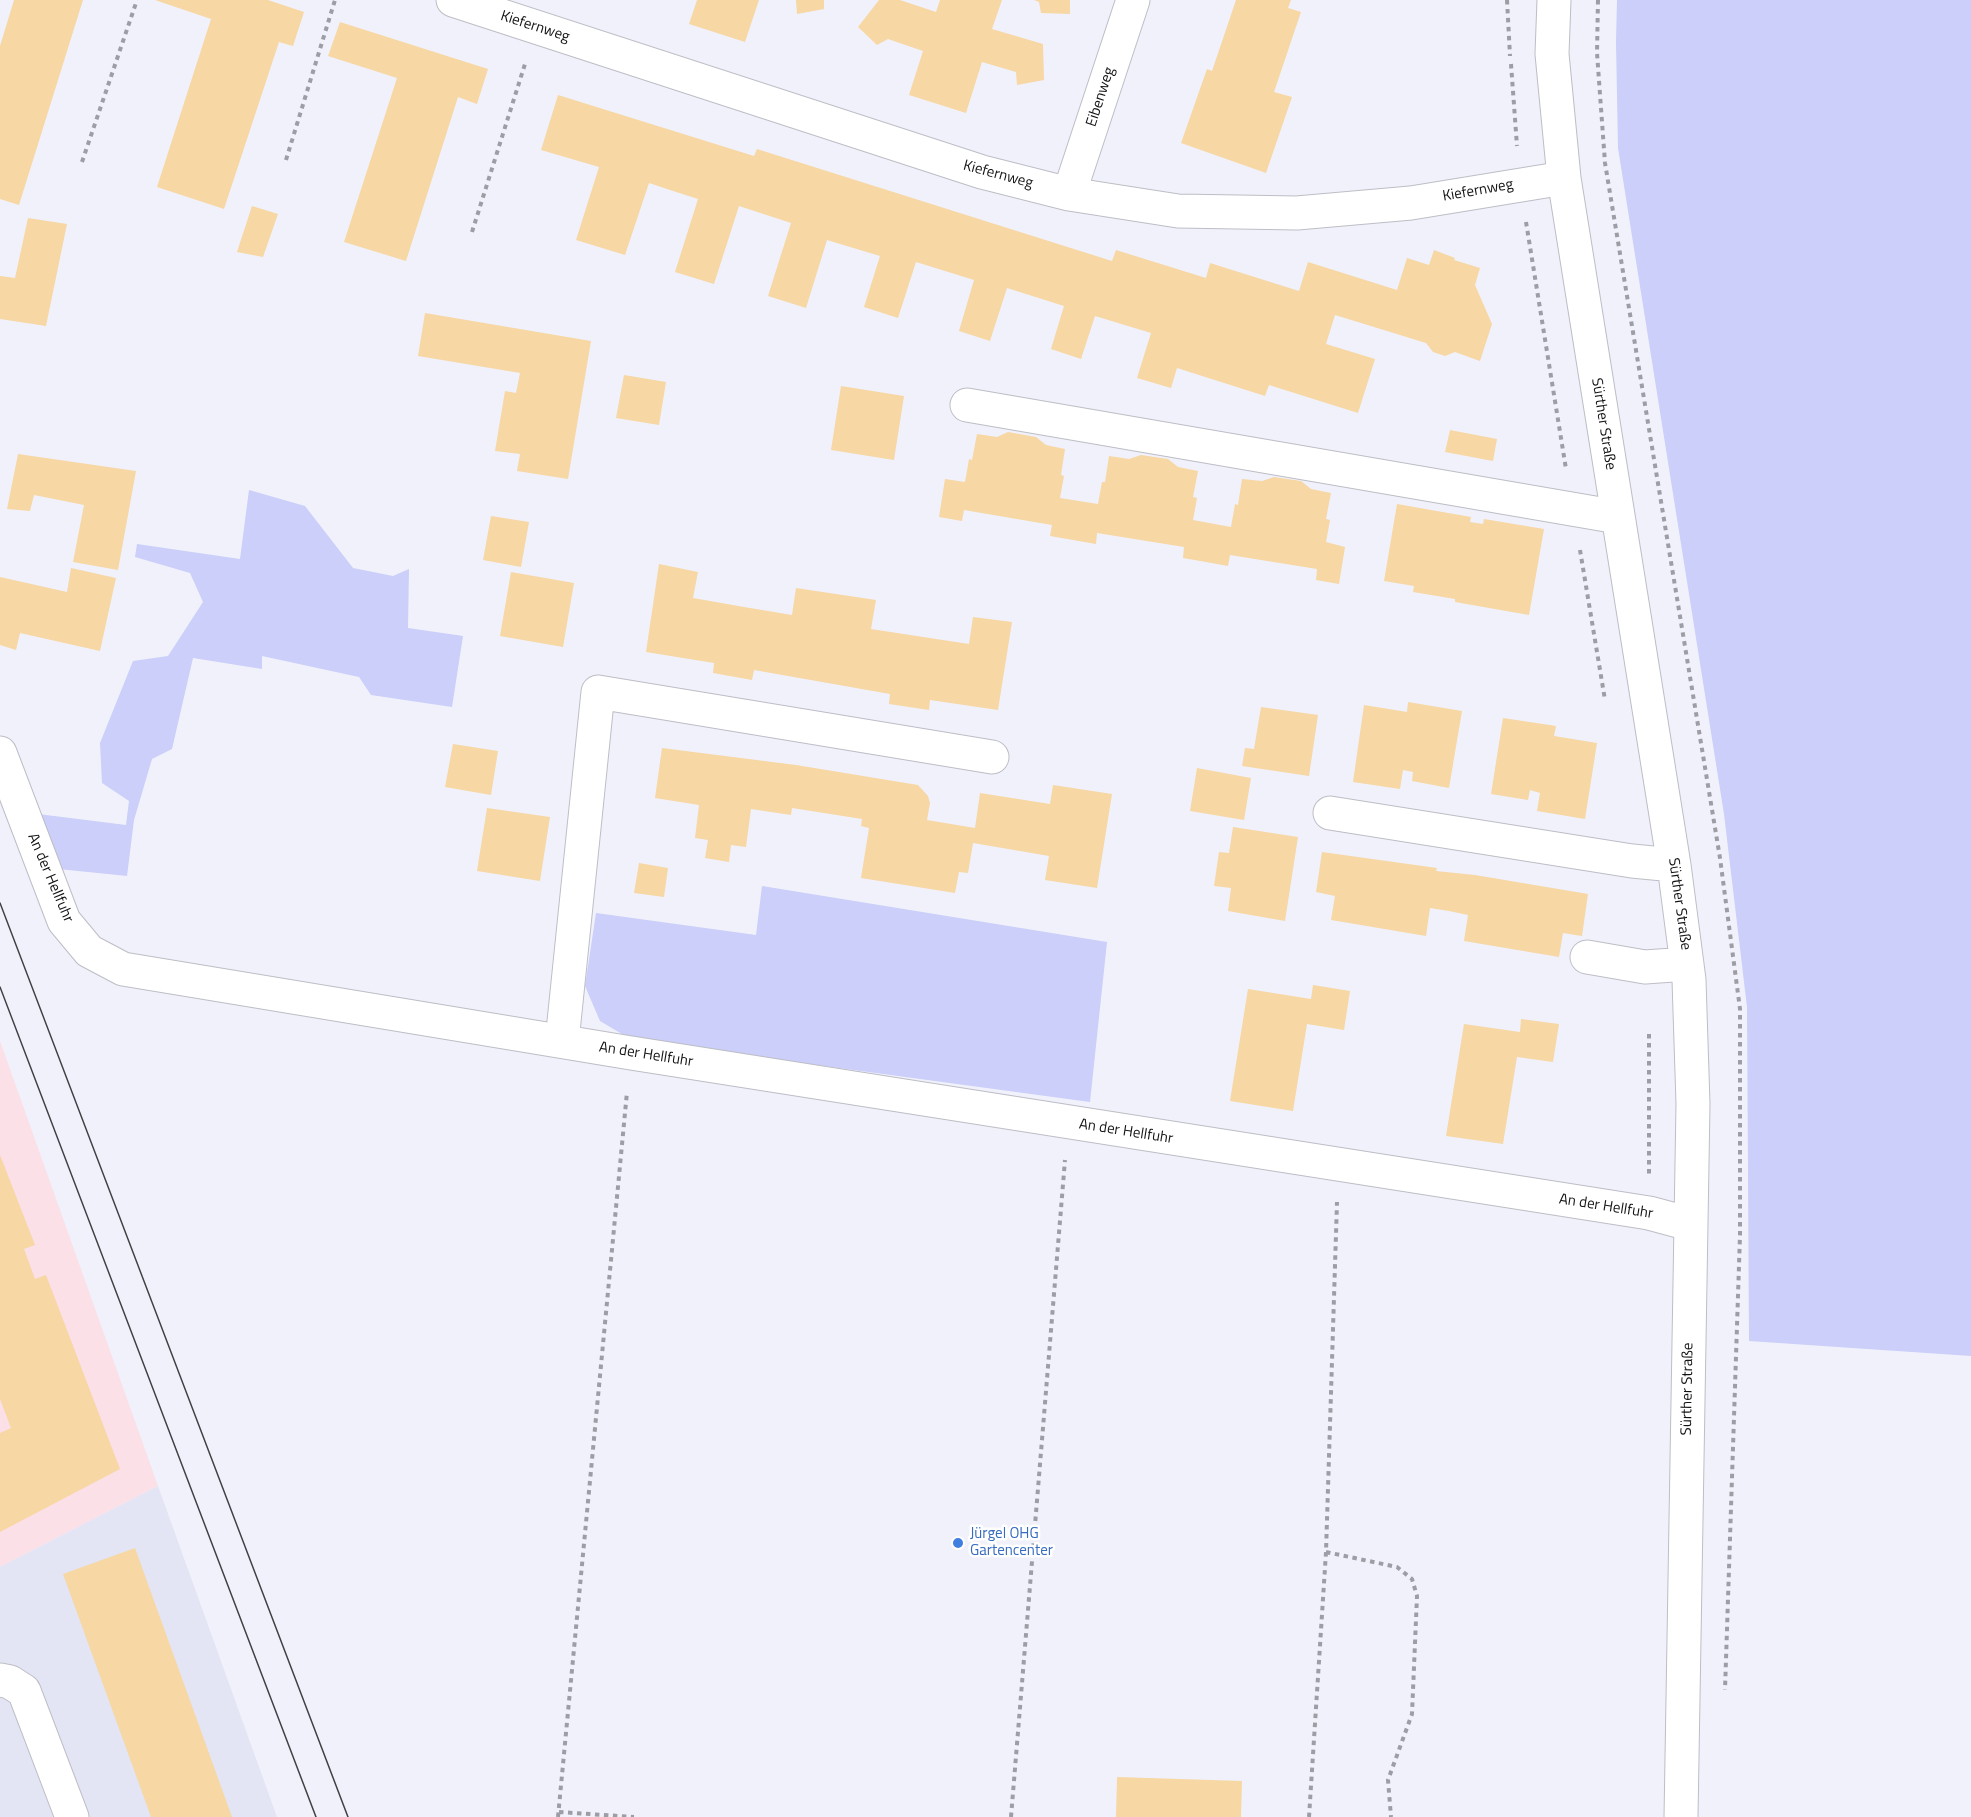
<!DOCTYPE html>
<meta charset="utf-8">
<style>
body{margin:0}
canvas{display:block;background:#f0f1fa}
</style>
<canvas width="1971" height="1817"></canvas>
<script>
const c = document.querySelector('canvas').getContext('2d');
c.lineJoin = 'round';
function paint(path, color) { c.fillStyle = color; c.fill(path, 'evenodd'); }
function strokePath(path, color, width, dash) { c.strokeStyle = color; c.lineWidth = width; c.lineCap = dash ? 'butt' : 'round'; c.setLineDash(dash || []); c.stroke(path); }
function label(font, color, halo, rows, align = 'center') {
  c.font = font + ' "Titillium Web",sans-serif'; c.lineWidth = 5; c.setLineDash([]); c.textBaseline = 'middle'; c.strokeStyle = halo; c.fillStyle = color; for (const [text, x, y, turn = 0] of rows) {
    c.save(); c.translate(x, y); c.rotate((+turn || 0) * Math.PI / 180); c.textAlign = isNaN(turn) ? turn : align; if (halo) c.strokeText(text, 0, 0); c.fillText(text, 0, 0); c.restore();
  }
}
paint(new Path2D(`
 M 0,1041 L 158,1486 L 0,1567 Z`), '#fbe0e7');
paint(new Path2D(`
 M 158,1486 L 277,1817 L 0,1817 L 0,1567 Z`), '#e3e5f5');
paint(new Path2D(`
 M 1617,0 L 1971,0 L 1971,1356 L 1749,1341 L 1747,1007 L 1724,814 L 1618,148 L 1616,42 Z
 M 249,490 L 305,506 L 353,568 L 393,576 L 409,569 L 408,628 L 463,636 L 452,707 L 371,695 L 359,677 L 262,656 L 262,669 L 193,658 L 172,749 L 152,759 L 134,820 L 127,876 L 49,868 L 30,813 L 126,825 L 129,801 L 102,783 L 100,743 L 133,661 L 168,656 L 203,602 L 190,573 L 135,557 L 137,544 L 240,559 Z
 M 762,886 L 1107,942 L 1090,1102 L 632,1040 L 600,1021 L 585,986 L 596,913 L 756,935 Z`), '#cbcff9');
paint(new Path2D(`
 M 14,0 L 83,0 L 19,205 L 0,199 L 0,46 Z
 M 155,0 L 268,0 L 304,12 L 293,46 L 279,42 L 224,209 L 157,187 L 211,19 Z
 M 697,0 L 759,0 L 745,42 L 689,24 Z
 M 796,0 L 824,0 L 824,9 L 797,14 Z
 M 879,0 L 900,0 L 936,12 L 940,0 L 1002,0 L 992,29 L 1043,44 L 1044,80 L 1017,85 L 1016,72 L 982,62 L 966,113 L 909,95 L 923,51 L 888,39 L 877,45 L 858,27 Z
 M 1034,0 L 1070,0 L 1070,14 L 1041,13 L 1039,2 Z
 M 1236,0 L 1291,0 L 1288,8 L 1301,12 L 1274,92 L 1292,97 L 1266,173 L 1181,143 L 1207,69 L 1212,71 Z
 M 340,22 L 488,69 L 477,104 L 458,97 L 406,261 L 344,242 L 397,78 L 328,56 Z
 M 558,95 L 754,156 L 757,149 L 1112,261 L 1116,250 L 1206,278 L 1210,263 L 1299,291 L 1308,262 L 1397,290 L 1407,258 L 1429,265 L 1434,250 L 1455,258 L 1454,260 L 1480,268 L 1475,285 L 1492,324 L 1480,361 L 1455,352 L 1445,356 L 1433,352 L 1426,343 L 1335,315 L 1326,344 L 1375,359 L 1358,413 L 1269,385 L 1265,396 L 1177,368 L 1171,388 L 1137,378 L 1151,333 L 1095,316 L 1081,359 L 1051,349 L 1064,306 L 1007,288 L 990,341 L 959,331 L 974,280 L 916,262 L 898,318 L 864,307 L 880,256 L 827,240 L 806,308 L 768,296 L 791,223 L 739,206 L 714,284 L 675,272 L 698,199 L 667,189 L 649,183 L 625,255 L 576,240 L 599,167 L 541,150 Z
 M 252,206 L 278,214 L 263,257 L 237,252 Z
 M 28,218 L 67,224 L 46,326 L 0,319 L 0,276 L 15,278 Z
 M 425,313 L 591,341 L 568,479 L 517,471 L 520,454 L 495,451 L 505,391 L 516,393 L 520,373 L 418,356 Z
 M 624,375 L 666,382 L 659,425 L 616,418 Z
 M 841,386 L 904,396 L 894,460 L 831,450 Z
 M 1450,430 L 1497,439 L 1493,461 L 1445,452 Z
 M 1008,432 L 1036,437 L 1046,445 L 1065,449 L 1061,475 L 1064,476 L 1060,498 L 1098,504 L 1102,482 L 1105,482 L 1109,456 L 1129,459 L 1141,455 L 1168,459 L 1178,467 L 1198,471 L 1193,497 L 1197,498 L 1193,520 L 1231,527 L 1235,504 L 1238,505 L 1242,479 L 1262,481 L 1274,477 L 1301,481 L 1311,489 L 1331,493 L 1326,519 L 1330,520 L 1326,542 L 1345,547 L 1339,584 L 1316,580 L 1317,569 L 1230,555 L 1228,566 L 1206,562 L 1183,558 L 1184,547 L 1097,533 L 1096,544 L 1050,536 L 1052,525 L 964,510 L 962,521 L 939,517 L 945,479 L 965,482 L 969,459 L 972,460 L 977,434 L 997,437 Z
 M 18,454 L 136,471 L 118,570 L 73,562 L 84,505 L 34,495 L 30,511 L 7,509 Z
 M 1397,504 L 1471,517 L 1470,522 L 1483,524 L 1484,519 L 1544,529 L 1529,615 L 1455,602 L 1455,599 L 1413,592 L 1414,586 L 1384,581 Z
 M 491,516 L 529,522 L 521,567 L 483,560 Z
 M 659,564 L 698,572 L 693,598 L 744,607 L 792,615 L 796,588 L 876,600 L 871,629 L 969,644 L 973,617 L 1012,622 L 998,710 L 930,700 L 929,710 L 889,704 L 890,694 L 754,670 L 752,680 L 713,673 L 714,663 L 646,652 Z
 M 71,568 L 116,578 L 100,651 L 20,633 L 16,650 L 0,645 L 0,577 L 67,592 Z
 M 511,572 L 574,583 L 563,647 L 500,636 Z
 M 1408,702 L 1462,711 L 1449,788 L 1412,781 L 1413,772 L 1403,770 L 1400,789 L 1353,782 L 1364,705 L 1407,712 Z
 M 1261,707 L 1318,715 L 1309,776 L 1242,766 L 1245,748 L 1254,749 Z
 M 1503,718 L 1556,726 L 1554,736 L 1597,743 L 1585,819 L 1537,811 L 1540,793 L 1530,790 L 1528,800 L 1491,794 Z
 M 453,744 L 498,751 L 491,795 L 445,787 Z
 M 662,748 L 796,765 L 918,785 L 928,796 L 930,803 L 927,820 L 975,828 L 980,793 L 1050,804 L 1053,785 L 1112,794 L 1097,888 L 1045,880 L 1049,856 L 973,843 L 968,873 L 959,872 L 955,893 L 861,878 L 869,828 L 861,826 L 862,819 L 792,808 L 791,815 L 751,809 L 746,847 L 731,845 L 729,862 L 705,858 L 708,840 L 695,838 L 699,805 L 655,798 Z
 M 1197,768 L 1251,778 L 1244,820 L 1190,811 Z
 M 487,808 L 550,817 L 540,881 L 477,871 Z
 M 1233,827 L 1298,837 L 1285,921 L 1228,911 L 1231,888 L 1214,886 L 1219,852 L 1229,853 Z
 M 1322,852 L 1437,868 L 1436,871 L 1475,875 L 1588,894 L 1582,936 L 1563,933 L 1559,957 L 1464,941 L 1468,915 L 1449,911 L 1430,908 L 1426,936 L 1331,920 L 1335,896 L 1316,892 Z
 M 639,863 L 668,868 L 664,897 L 634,893 Z
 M 1313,985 L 1350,991 L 1344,1030 L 1307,1024 L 1293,1111 L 1230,1101 L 1248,989 L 1311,999 Z
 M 1521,1019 L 1559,1024 L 1553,1062 L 1517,1057 L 1503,1144 L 1446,1136 L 1464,1024 L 1520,1032 Z
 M 0,1155 L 35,1245 L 24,1249 L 35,1279 L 46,1275 L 120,1469 L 0,1532 L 0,1433 L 11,1428 L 0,1399 Z
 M 135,1548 L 232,1817 L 151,1817 L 63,1574 Z
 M 1117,1777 L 1242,1781 L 1241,1817 L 1116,1817 Z`), '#f7d7a4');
const minor = new Path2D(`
 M 453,0 L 982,172 L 1069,194 L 1178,211 L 1297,213 L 1411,203 L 1564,178
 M 1554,0 L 1552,54 L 1564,178 L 1674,865 L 1689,980 L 1693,1104 L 1681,1817
 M 1069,194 L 1133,0
 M 967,405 L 1618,517
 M 0,753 L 64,921 L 89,951 L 123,969 L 631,1053 L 1649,1213 L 1690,1224
 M 1330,813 L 1632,861 L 1674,865
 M 1587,957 L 1645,967 L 1687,964
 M 562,1041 L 598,692 L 992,757
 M 0,1680 L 10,1682 L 24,1691 L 72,1817`);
strokePath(minor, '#bdbec6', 35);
strokePath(new Path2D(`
 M 1507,0 L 1510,56
 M 1598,0 L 1597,53 L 1605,163 L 1720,858 L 1740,1009 L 1740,1235 L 1725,1690
 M 1511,64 L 1517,146
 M 286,160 L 335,0
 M 82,162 L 137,0
 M 1526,222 L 1566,469
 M 472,232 L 525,64
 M 1580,550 L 1605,700
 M 1649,1034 L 1649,1174
 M 1326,1552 L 1397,1567 L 1412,1579 L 1417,1596 L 1412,1714 L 1388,1780 L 1391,1817
 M 559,1812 L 634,1817
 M 558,1817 L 627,1092
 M 1011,1817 L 1065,1160
 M 1309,1817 L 1326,1552 L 1337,1202`), '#9d9ea5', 4, [4.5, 4.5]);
strokePath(minor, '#fff', 33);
strokePath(new Path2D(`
 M 0,903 L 348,1817
 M 0,987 L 316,1817`), '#414145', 1.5);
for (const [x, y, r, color] of [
 [958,1543,6,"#3f7fe0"]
]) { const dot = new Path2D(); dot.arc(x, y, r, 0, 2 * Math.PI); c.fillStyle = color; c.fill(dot); strokePath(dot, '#fff', 2); }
label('15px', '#121215', '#fff', [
 ["Kiefernweg",535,27,18],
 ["Eibenweg",1101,97,-72],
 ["Kiefernweg",998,175,15],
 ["Kiefernweg",1478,191,-10],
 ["Sürther Straße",1603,424,81],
 ["An der Hellfuhr",50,878,67],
 ["Sürther Straße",1679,904,82],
 ["An der Hellfuhr",646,1055,9],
 ["An der Hellfuhr",1126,1132,9],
 ["An der Hellfuhr",1606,1207,9],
 ["Sürther Straße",1688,1389,-89]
]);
label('15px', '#366cbe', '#fff', [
 ["Jürgel OHG",970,1534],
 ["Gartencenter",970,1551]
], 'left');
</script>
